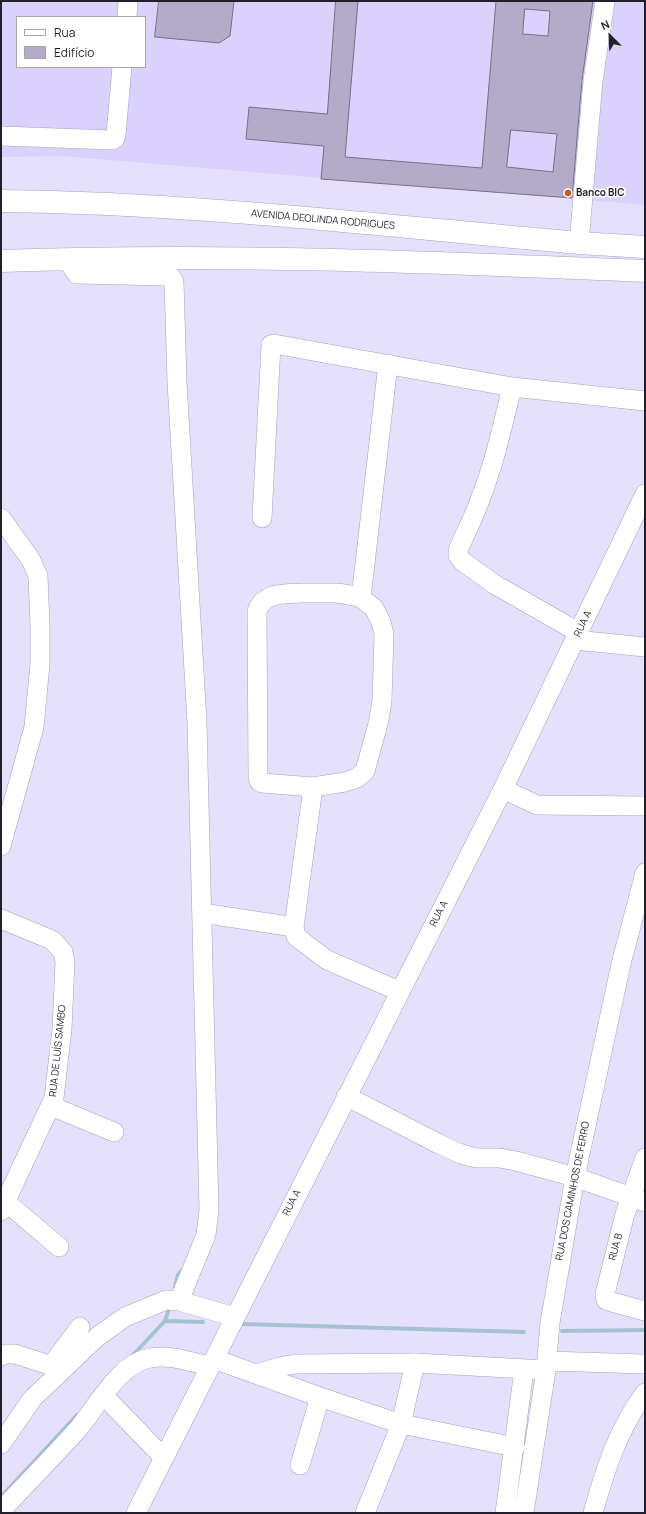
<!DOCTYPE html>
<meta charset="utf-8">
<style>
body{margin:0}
#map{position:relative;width:646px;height:1514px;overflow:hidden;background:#e5e0fc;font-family:Manrope,sans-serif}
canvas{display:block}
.frame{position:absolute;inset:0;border:2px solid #221f2c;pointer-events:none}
.legend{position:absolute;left:16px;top:16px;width:130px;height:52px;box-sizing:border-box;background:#fff;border:1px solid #a7a5ab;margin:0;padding:5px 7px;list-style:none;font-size:12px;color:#221f2c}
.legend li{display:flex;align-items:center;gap:8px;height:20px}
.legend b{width:20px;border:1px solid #a7a5ab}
.north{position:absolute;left:590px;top:16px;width:40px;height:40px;-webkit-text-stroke:3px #fff;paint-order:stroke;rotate:336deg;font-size:11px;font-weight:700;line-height:16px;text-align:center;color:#221f2c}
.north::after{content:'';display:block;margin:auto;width:14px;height:18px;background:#221f2c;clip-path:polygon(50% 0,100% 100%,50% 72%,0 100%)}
</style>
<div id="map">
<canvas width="646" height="1514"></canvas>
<div class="frame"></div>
<ul class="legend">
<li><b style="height:5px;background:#fff"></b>Rua</li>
<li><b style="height:11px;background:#b4abc9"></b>Edifício</li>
</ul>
<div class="north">N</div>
</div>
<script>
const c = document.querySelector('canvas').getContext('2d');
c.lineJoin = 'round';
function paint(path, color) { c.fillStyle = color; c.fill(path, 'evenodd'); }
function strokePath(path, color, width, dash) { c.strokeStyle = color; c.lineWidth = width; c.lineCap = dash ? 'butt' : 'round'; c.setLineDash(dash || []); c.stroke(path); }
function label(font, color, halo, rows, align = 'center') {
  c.font = font + ' Manrope,sans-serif'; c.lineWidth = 3; c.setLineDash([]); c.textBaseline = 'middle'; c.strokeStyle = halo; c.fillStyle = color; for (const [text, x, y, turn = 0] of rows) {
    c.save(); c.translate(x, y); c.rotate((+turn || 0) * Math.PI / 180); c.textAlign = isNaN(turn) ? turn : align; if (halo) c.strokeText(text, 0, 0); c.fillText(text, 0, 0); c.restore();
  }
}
paint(new Path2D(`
 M 1,1 L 645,1 L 645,205 L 61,156 L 1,157 ZM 17,17 L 145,17 L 145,67 L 17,67 Z`), '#dad2fd');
strokePath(new Path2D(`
 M 175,1287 L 178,1275 L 183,1269
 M 165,1321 L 203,1322
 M 242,1324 L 524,1332
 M 562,1331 L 645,1330
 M 132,1356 L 165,1321 L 170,1305
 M 1,1497 L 77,1415`), '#a5c1d6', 4);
const building = new Path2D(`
 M 159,1 L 234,1 L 230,36 L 219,43 L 155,37 Z
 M 336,1 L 358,1 L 345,157 L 482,168 L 496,1 L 593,1 L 582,80 L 572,198 L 321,179 L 324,146 L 246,139 L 249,107 L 327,114 ZM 525,9 L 550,11 L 548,36 L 523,34 ZM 511,130 L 557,134 L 553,172 L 507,167 Z`);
paint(building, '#b4abc9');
strokePath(building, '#776d8c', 1);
const minor = new Path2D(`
 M 127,17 L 128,1
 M 1,136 L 112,140 L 115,138 L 116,135 L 122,67
 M 579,243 L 593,81 L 605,1
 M 67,260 L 77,274 L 166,276 L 171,277 L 174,282 L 177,382 L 197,722 L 209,1210 L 206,1235 L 179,1301
 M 512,387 C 503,424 495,461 481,497 C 475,515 466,532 458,550 L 458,555 L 462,561 L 494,584 L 578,632
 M 1,518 L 31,560 L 38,576 L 40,625 L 40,664 L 34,727 L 1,846
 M 262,518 L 271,345 L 274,344 L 512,387 L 645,401
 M 302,593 L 337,593 L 350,595 L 361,598 L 374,608 L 381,622 L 384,634 L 382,701 L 378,724 L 365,771 L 357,778 L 345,782 L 313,787 L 262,783 L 259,781 L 258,777 L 257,611 C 264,592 284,594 302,593 Z
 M 361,598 L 388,364
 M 575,640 L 645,647
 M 313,787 L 294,927 L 296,936 L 303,942 L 327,960 L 399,991
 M 503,789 L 537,805 L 645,806
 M 202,913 L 294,927
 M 1,919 L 52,940 L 63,952 L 65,962 L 62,1029 L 54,1098 L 1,1211
 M 346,1096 L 439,1144 L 461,1154 L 476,1158 L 499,1158 L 516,1161 L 575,1177 L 645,1202
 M 51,1106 L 114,1132
 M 645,1158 L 625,1214 L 605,1294 L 606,1300 L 612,1302 L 645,1311
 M 6,1202 L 59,1247
 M 1,1356 L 5,1354 L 15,1354 L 62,1369
 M 214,1359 L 320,1397 L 401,1424 L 515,1447
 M 547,1361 L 645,1364
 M 51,1366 L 80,1327
 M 256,1374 L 284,1366 L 296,1364 L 415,1363 L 546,1370
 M 103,1395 L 164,1458
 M 1,1444 L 32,1399 L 97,1337 L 125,1317 L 166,1300 L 179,1301 L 235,1317
 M 300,1465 L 320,1397
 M 1,1511 C 26,1484 53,1457 78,1429 C 97,1407 119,1363 150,1358 C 169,1354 191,1362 210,1366
 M 136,1513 L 503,789 L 645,494
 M 365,1513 L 401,1424 L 415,1363
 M 505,1513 L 524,1370
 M 524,1513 L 546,1370 L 550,1323 L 575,1177 L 621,964 L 645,873
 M 593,1513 C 605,1470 618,1429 645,1393`);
const highway = new Path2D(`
 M 1,201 C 193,203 387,226 579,243 L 645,247
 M 1,261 C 216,253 431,262 645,271`);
strokePath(minor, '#a5a0c1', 20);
strokePath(highway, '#a5a0c1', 23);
strokePath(minor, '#fff', 19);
strokePath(highway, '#fff', 22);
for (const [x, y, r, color] of [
 [568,193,4,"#c15f22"]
]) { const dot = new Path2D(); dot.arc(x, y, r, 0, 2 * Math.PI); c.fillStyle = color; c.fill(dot); strokePath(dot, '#fff', 1.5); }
label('bold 10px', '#221f2c', '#fff', [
 ["Banco BIC",576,193]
], 'left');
label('10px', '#221f2c', '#fff', [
 ["AVENIDA DEOLINDA RODRIGUES",323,220,5],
 ["RUA A",583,624,-65],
 ["RUA A",439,914,-63],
 ["RUA DE LUÍS SAMBO",58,1051,-84],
 ["RUA DOS CAMINHOS DE FERRO",573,1191,-79],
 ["RUA A",292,1203,-63],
 ["RUA B",616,1247,-75]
]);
</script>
